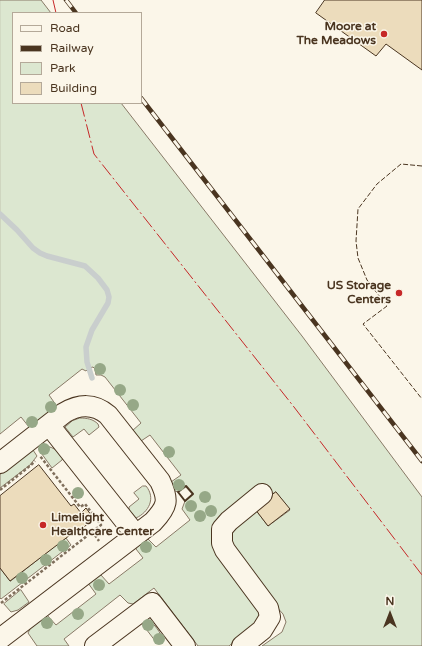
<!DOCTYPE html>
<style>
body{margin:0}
#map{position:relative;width:422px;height:646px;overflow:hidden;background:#fbf6e9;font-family:"Varela Round",sans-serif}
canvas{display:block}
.legend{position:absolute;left:12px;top:12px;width:130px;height:92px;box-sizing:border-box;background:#fbf6e9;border:1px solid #b4a999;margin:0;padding:5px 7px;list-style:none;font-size:12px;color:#4a3520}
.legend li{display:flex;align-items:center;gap:8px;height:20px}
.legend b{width:20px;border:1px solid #b4a999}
.north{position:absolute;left:370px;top:594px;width:40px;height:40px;-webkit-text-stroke:3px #fbf6e9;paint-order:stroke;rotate:0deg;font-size:11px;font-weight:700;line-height:16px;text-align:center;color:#4a3520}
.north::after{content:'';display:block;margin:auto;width:14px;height:18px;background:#4a3520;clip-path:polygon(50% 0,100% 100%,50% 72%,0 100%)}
</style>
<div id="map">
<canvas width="422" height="646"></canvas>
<ul class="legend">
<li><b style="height:5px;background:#fbf6e9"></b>Road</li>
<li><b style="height:5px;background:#4a3520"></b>Railway</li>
<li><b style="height:11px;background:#dce7d0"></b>Park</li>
<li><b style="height:11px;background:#ecdcbc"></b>Building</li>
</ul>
<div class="north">N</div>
</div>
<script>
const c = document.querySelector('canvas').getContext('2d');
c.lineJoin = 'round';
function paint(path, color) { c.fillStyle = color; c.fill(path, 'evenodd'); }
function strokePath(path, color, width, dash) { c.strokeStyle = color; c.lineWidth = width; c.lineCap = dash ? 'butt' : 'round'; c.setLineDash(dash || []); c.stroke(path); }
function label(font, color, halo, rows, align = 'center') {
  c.font = font + ' "Varela Round",sans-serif'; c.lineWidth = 3; c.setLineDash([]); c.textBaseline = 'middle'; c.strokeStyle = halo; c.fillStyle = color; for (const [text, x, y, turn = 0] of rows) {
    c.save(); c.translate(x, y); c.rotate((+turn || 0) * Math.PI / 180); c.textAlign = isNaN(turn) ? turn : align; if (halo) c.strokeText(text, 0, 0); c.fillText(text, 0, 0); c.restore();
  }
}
const green = new Path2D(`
 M 0,0 L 41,0 L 51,13 L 13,13 L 13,103 L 121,103 L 302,336 L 422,497 L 422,646 L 262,646 L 282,632 L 286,622 L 283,614 L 266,595 L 238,559 L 229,533 L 255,509 L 268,526 L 290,510 L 276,492 L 274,494 L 266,484 L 223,519 L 216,527 L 258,602 L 260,620 L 229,646 L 198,646 L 154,588 L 133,604 L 128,603 L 120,595 L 64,639 L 69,646 L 37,646 L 28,633 L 31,627 L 47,615 L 56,625 L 96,594 L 88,583 L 99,574 L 101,575 L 109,584 L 143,558 L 136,549 L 136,546 L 147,538 L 156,547 L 190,520 L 182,509 L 185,501 L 193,494 L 186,486 L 178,492 L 175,491 L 171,486 L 171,482 L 181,475 L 150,435 L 141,441 L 132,431 L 141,423 L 105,377 L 101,375 L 96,375 L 95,369 L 93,367 L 89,368 L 86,371 L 82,369 L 49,395 L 56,405 L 56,408 L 31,426 L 29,427 L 21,417 L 0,434 Z
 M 80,418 C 87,418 93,419 98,424 L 99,427 L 89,435 L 84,429 L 73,437 L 65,427 L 72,421 Z
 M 42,446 C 53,446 57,450 63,458 L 62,460 L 52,468 L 39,450 L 40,447 Z
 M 33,450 L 37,456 L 30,465 L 0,488 L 0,475 Z
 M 143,486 L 146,486 C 156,498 149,512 136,518 L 129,510 L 129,507 L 139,499 L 134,493 Z
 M 66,538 L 71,545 L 1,599 L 0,598 L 0,568 L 10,581 Z
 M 21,590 L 29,602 L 18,610 L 11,612 L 4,604 Z
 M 146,619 C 153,621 162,634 163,641 L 162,642 L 156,642 L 143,625 L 143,621 Z`);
paint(green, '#dce7d0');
strokePath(green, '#887966', 1);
strokePath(new Path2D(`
 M 0,214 L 17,230 L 33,248 L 40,253 L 47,256 L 85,266 L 98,278 L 107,290 L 109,297 L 108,303 L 92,330 L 86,347 L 87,362 L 92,378`), '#c9cecd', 5.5);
const building = new Path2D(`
 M 325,0 L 422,0 L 422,70 L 386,44 L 376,56 L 316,13 Z
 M 39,465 L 71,506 L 74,504 L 81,513 L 86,508 L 94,519 L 75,534 L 74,532 L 10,581 L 0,568 L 0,496 Z
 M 276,492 L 290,509 L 268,526 L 255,509 Z`);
paint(building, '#ecdcbc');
strokePath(building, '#4a3520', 1);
const minor = new Path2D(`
 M 49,425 L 136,535
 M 0,463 L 64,413 C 79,404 94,403 108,415 L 160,481 C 169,500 168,506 153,522 L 1,638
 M 95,646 L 152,603 L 185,646
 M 242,646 L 262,630 L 270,617 L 268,608 L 225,550 L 222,543 L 222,529 L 229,521 L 262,494`);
strokePath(minor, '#4a3520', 22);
strokePath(new Path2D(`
 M 0,490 L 31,465 L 35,461
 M 92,531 L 99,541
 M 1,603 L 101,525 L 85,504 L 80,507 L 40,456`), '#7f6f5c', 2.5, [3, 2]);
strokePath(minor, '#fbf6e9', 20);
const rail = new Path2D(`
 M 66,0 L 76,13
 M 141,98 L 422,461`);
strokePath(rail, '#4a3520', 4.5);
strokePath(rail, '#fbf6e9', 3, [9]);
strokePath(new Path2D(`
 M 422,166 L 401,164 L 377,184 L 358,209 L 356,241 L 358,258 L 367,280 L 387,306 L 363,324 L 422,399`), '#4a3520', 1, [5, 2]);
strokePath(new Path2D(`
 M 186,486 L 193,494 L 185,501 L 178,492 Z`), '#4a3520', 2);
strokePath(new Path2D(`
 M 53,0 L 56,13
 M 81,103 L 94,154 L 294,407 L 422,575`), '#c62828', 1, [14, 3, 2, 3]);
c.fillStyle = '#96a887';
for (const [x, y] of [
 [100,369],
 [120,390],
 [133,405],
 [51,407],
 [32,422],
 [44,449],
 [169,452],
 [179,485],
 [78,493],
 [205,497],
 [191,506],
 [211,511],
 [200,516],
 [63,546],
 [146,547],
 [46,560],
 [22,578],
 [99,585],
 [78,614],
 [47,623],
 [148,625],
 [159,639]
]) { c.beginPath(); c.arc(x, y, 6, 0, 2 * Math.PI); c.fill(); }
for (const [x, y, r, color] of [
 [384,34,4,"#c62828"],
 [399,293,4,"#c62828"],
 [43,525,4,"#c62828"]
]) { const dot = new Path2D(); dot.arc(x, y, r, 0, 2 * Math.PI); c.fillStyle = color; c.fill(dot); strokePath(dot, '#fbf6e9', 1.5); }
label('bold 12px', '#4a3520', '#fbf6e9', [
 ["Moore at",376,27],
 ["The Meadows",376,41],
 ["US Storage",391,286],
 ["Centers",391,300],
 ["Limelight",51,518,"left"],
 ["Healthcare Center",51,532,"left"]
], 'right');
</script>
